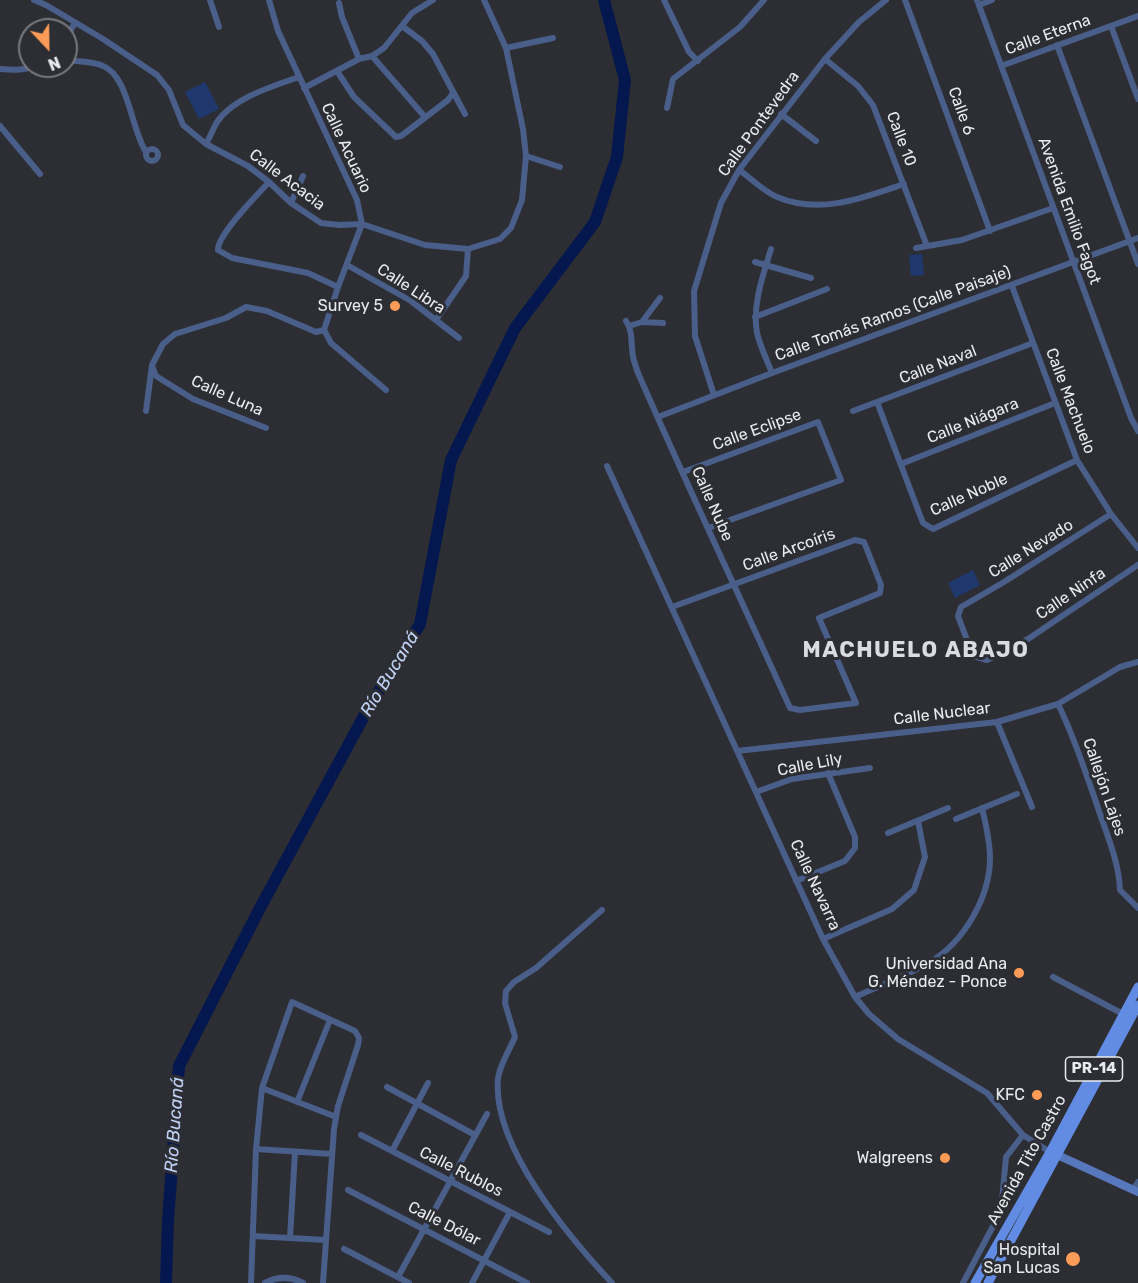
<!DOCTYPE html>
<meta charset="utf-8">
<style>
body{margin:0}
#map{position:relative;width:1138px;height:1283px;overflow:hidden;background:#2c2e33;font-family:Rubik,sans-serif}
canvas{display:block}
.north{position:absolute;left:18px;top:18px;width:60px;height:60px;box-sizing:border-box;background:#2c2e33;border:2px solid #787a7e;border-radius:50%;rotate:158deg;font-size:16px;font-weight:700;line-height:24px;text-align:center;color:#eaebee}
.north::after{content:'';display:block;margin:auto;width:21px;height:27px;background:#fe9c57;clip-path:polygon(50% 0,100% 100%,50% 72%,0 100%)}
</style>
<div id="map">
<canvas width="1138" height="1283"></canvas>
<div class="north">N</div>
</div>
<script>
const c = document.querySelector('canvas').getContext('2d');
c.lineJoin = 'round';
function paint(path, color) { c.fillStyle = color; c.fill(path, 'evenodd'); }
function strokePath(path, color, width, dash) { c.strokeStyle = color; c.lineWidth = width; c.lineCap = dash ? 'butt' : 'round'; c.setLineDash(dash || []); c.stroke(path); }
function label(font, color, halo, rows, align = 'center') {
  c.font = font + ' Rubik,sans-serif'; c.lineWidth = 6; c.setLineDash([]); c.textBaseline = 'middle'; c.strokeStyle = halo; c.fillStyle = color; for (const [text, x, y, turn = 0] of rows) {
    c.save(); c.translate(x, y); c.rotate((+turn || 0) * Math.PI / 180); c.textAlign = isNaN(turn) ? turn : align; if (halo) c.strokeText(text, 0, 0); c.fillText(text, 0, 0); c.restore();
  }
}
paint(new Path2D(`
 M 205,82 L 219,109 L 199,119 L 185,92 Z
 M 922,254 L 924,275 L 911,276 L 909,255 Z
 M 973,570 L 980,585 L 955,598 L 948,583 Z`), '#1f386e');
strokePath(new Path2D(`
 M 166,1283 L 168,1221 L 179,1066 L 260,908 L 364,716 L 420,624 L 451,460 L 515,328 L 595,222 L 617,157 L 625,80 L 604,0`), '#04174f', 12);
strokePath(new Path2D(`
 M 34,0 L 46,5 L 103,39 L 157,75 L 169,90 L 183,125 L 206,144 L 248,166 L 269,182 L 291,203 L 321,223 L 339,225 L 362,224 L 425,245 L 468,249 L 500,239 L 511,228 L 522,200 L 526,156 L 523,129 L 506,48 L 484,0
 M 210,0 L 219,27
 M 269,0 L 278,31 L 357,200 L 362,224 L 338,287 L 324,330 L 331,343 L 386,390
 M 664,0 L 689,52 L 698,61
 M 905,0 L 990,231
 M 977,0 L 1131,418 L 1138,431
 M 339,3 L 342,17 L 359,59
 M 979,5 L 992,0
 M 402,26 L 422,41 L 433,54 L 465,114
 M 1111,26 L 1138,99
 M 66,38 L 75,23
 M 1057,45 L 1138,264
 M 506,48 L 553,38
 M 372,56 L 425,117
 M 825,59 L 858,86 L 873,105 L 927,246
 M 66,60 C 77,62 93,61 103,66 C 129,76 131,130 146,152
 M 44,66 L 51,69 L 59,66
 M 1001,66 L 1138,16
 M 0,69 C 11,70 23,71 34,66
 M 337,71 L 354,97 L 396,137 L 401,136 L 448,100 L 453,93
 M 304,88 L 359,59 L 372,56 L 384,48 L 412,13 L 433,0
 M 667,108 L 673,79 L 740,27 L 764,0
 M 781,114 L 816,141
 M 0,126 L 40,174
 M 206,144 C 210,137 213,129 217,122 C 233,98 273,86 299,77
 M146 155a6 6 0 1 1 12 0a6 6 0 1 1-12 0Z
 M 526,156 L 560,167
 M 739,170 C 751,178 763,191 777,197 C 820,215 863,198 904,184
 M 269,182 C 257,195 217,235 218,250 L 232,258 L 308,273 L 338,287
 M 291,203 L 303,176
 M 916,248 L 962,240 L 1053,208
 M 771,249 C 763,275 752,305 757,333 C 760,346 767,360 772,373
 M 755,262 L 811,278
 M 347,265 L 411,301 L 459,338
 M 1012,286 L 1077,460 L 1111,514 L 1138,548
 M 755,317 L 827,289
 M 436,320 L 466,276 L 468,249
 M 626,321 C 634,332 630,348 634,361 C 636,368 639,376 642,382 C 690,492 741,599 790,708 L 800,710 L 856,703 L 819,618 L 880,593 L 881,585 L 864,542 L 855,540 L 672,607
 M 642,322 L 663,323
 M 629,326 L 642,322 L 660,298
 M 152,366 L 156,376 L 193,399 L 266,428
 M 714,395 L 695,336 L 694,291 L 721,203 L 739,170 L 825,59 L 859,22 L 886,0
 M 877,402 L 923,523 L 933,529 L 1077,460
 M 146,411 L 152,365 L 163,344 L 175,334 L 226,318 L 246,307 L 267,311 L 316,332 L 324,330
 M 853,411 L 1033,343
 M 658,417 L 772,373 L 1138,238
 M 901,464 L 1055,403
 M 607,466 L 823,939 L 855,997 L 869,1014 L 898,1039 L 987,1093 L 1023,1135 L 1050,1152
 M 683,472 L 818,422 L 841,480 L 708,528
 M 1111,514 L 1004,582 L 961,607 L 958,616 L 973,656 L 987,660 L 1028,639 L 1138,565
 M 1058,704 C 1074,736 1085,771 1097,805 C 1106,833 1119,861 1120,890 L 1138,908
 M 997,722 L 1032,807
 M 737,751 L 997,722 L 1058,704 L 1120,667 L 1138,662
 M 756,792 L 792,779 L 870,768
 M 956,819 L 1017,794
 M 888,833 L 948,808
 M 796,881 L 845,861 L 855,848 L 855,837 L 828,773
 M 602,910 L 536,968 L 514,982 L 506,991 L 505,1003 L 515,1037 C 510,1049 499,1066 498,1079 C 492,1146 569,1237 612,1283
 M 823,939 L 892,909 L 914,890 L 925,857 L 918,821
 M 1053,977 L 1123,1014
 M 855,997 C 880,985 907,976 930,962 C 964,942 990,897 990,858 C 990,841 986,825 982,808
 M 387,1087 L 475,1135
 M 262,1088 L 336,1117
 M 297,1102 L 330,1020
 M 361,1135 L 549,1232
 M 256,1149 L 332,1154
 M 392,1151 L 428,1083
 M 348,1190 L 527,1283
 M 1133,1190 L 1138,1182
 M 253,1236 L 326,1240
 M 290,1238 L 295,1152
 M 344,1249 L 409,1283
 M 398,1277 L 487,1114
 M 251,1283 L 256,1149 L 262,1088 L 292,1002 L 355,1031 L 359,1038 L 358,1045 L 338,1106 L 334,1129 L 323,1283
 M 265,1283 C 278,1276 290,1276 303,1283
 M 472,1283 L 510,1212
 M 963,1283 L 1001,1211 L 1006,1157 L 1023,1135`), '#4a5e8a', 6);
strokePath(new Path2D(`
 M 1051,1152 L 1138,1192`), '#5878bd', 8);
strokePath(new Path2D(`
 M 975,1283 L 1050,1152 L 1138,987
 M 988,1283 L 1138,1005`), '#628ce4', 9);
for (const [x, y, r, color] of [
 [395,306,6,"#fe9c57"],
 [1019,973,6,"#fe9c57"],
 [1037,1095,6,"#fe9c57"],
 [945,1158,6,"#fe9c57"],
 [1073,1259,8,"#fe9c57"]
]) { const dot = new Path2D(); dot.arc(x, y, r, 0, 2 * Math.PI); c.fillStyle = color; c.fill(dot); strokePath(dot, '#2c2e33', 2); }
for (const [x, y, w] of [
 [1094,1069,57]
]) { const box = new Path2D(); box.roundRect(x - w / 2, y - 12, w, 24, 4.5); c.fillStyle = '#2c2e33'; c.fill(box); strokePath(box, '#eaebee', 1.5); }
label('bold 15px', '#eaebee', null, [
 ["PR-14",1094,1069]
]);
label('16px', '#eaebee', '#2c2e33', [
 ["Calle Eterna",1048,35,-20],
 ["Calle 6",961,111,70],
 ["Calle Pontevedra",759,124,-54],
 ["Calle 10",901,139,69],
 ["Calle Acuario",346,148,65],
 ["Calle Acacia",287,180,37],
 ["Avenida Emilio Fagot",1069,211,70],
 ["Calle Libra",411,289,33],
 ["Calle Tomás Ramos (Calle Paisaje)",893,314,-20],
 ["Calle Naval",938,365,-21],
 ["Calle Luna",227,396,24],
 ["Calle Machuelo",1070,401,69],
 ["Calle Niágara",973,421,-22],
 ["Calle Eclipse",757,430,-20],
 ["Calle Noble",969,495,-24],
 ["Calle Nube",712,504,66],
 ["Calle Nevado",1031,549,-32],
 ["Calle Arcoíris",789,550,-20],
 ["Calle Ninfa",1071,594,-34],
 ["Calle Nuclear",942,714,-7],
 ["Calle Lily",810,765,-11],
 ["Callejón Lajes",1104,787,71],
 ["Calle Navarra",815,885,65],
 ["Avenida Tito Castro",1027,1160,-61],
 ["Calle Rublos",461,1172,27],
 ["Calle Dólar",444,1224,27]
]);
label('16px', '#eaebee', '#2c2e33', [
 ["Survey 5",383,306],
 ["Universidad Ana",1007,964],
 ["G. Méndez - Ponce",1007,982],
 ["KFC",1025,1095],
 ["Walgreens",933,1158],
 ["Hospital",1060,1250],
 ["San Lucas",1060,1268]
], 'right');
label('italic 18px', '#bfd1f5', '#2c2e33', [
 ["Río Bucaná",390,674,-59],
 ["Río Bucaná",175,1125,-86]
]);
c.letterSpacing = '1.5px';
label('bold 22px', '#d9dce2', '#2c2e33', [
 ["MACHUELO ABAJO",916,651]
]);
c.letterSpacing = '0px';
</script>
